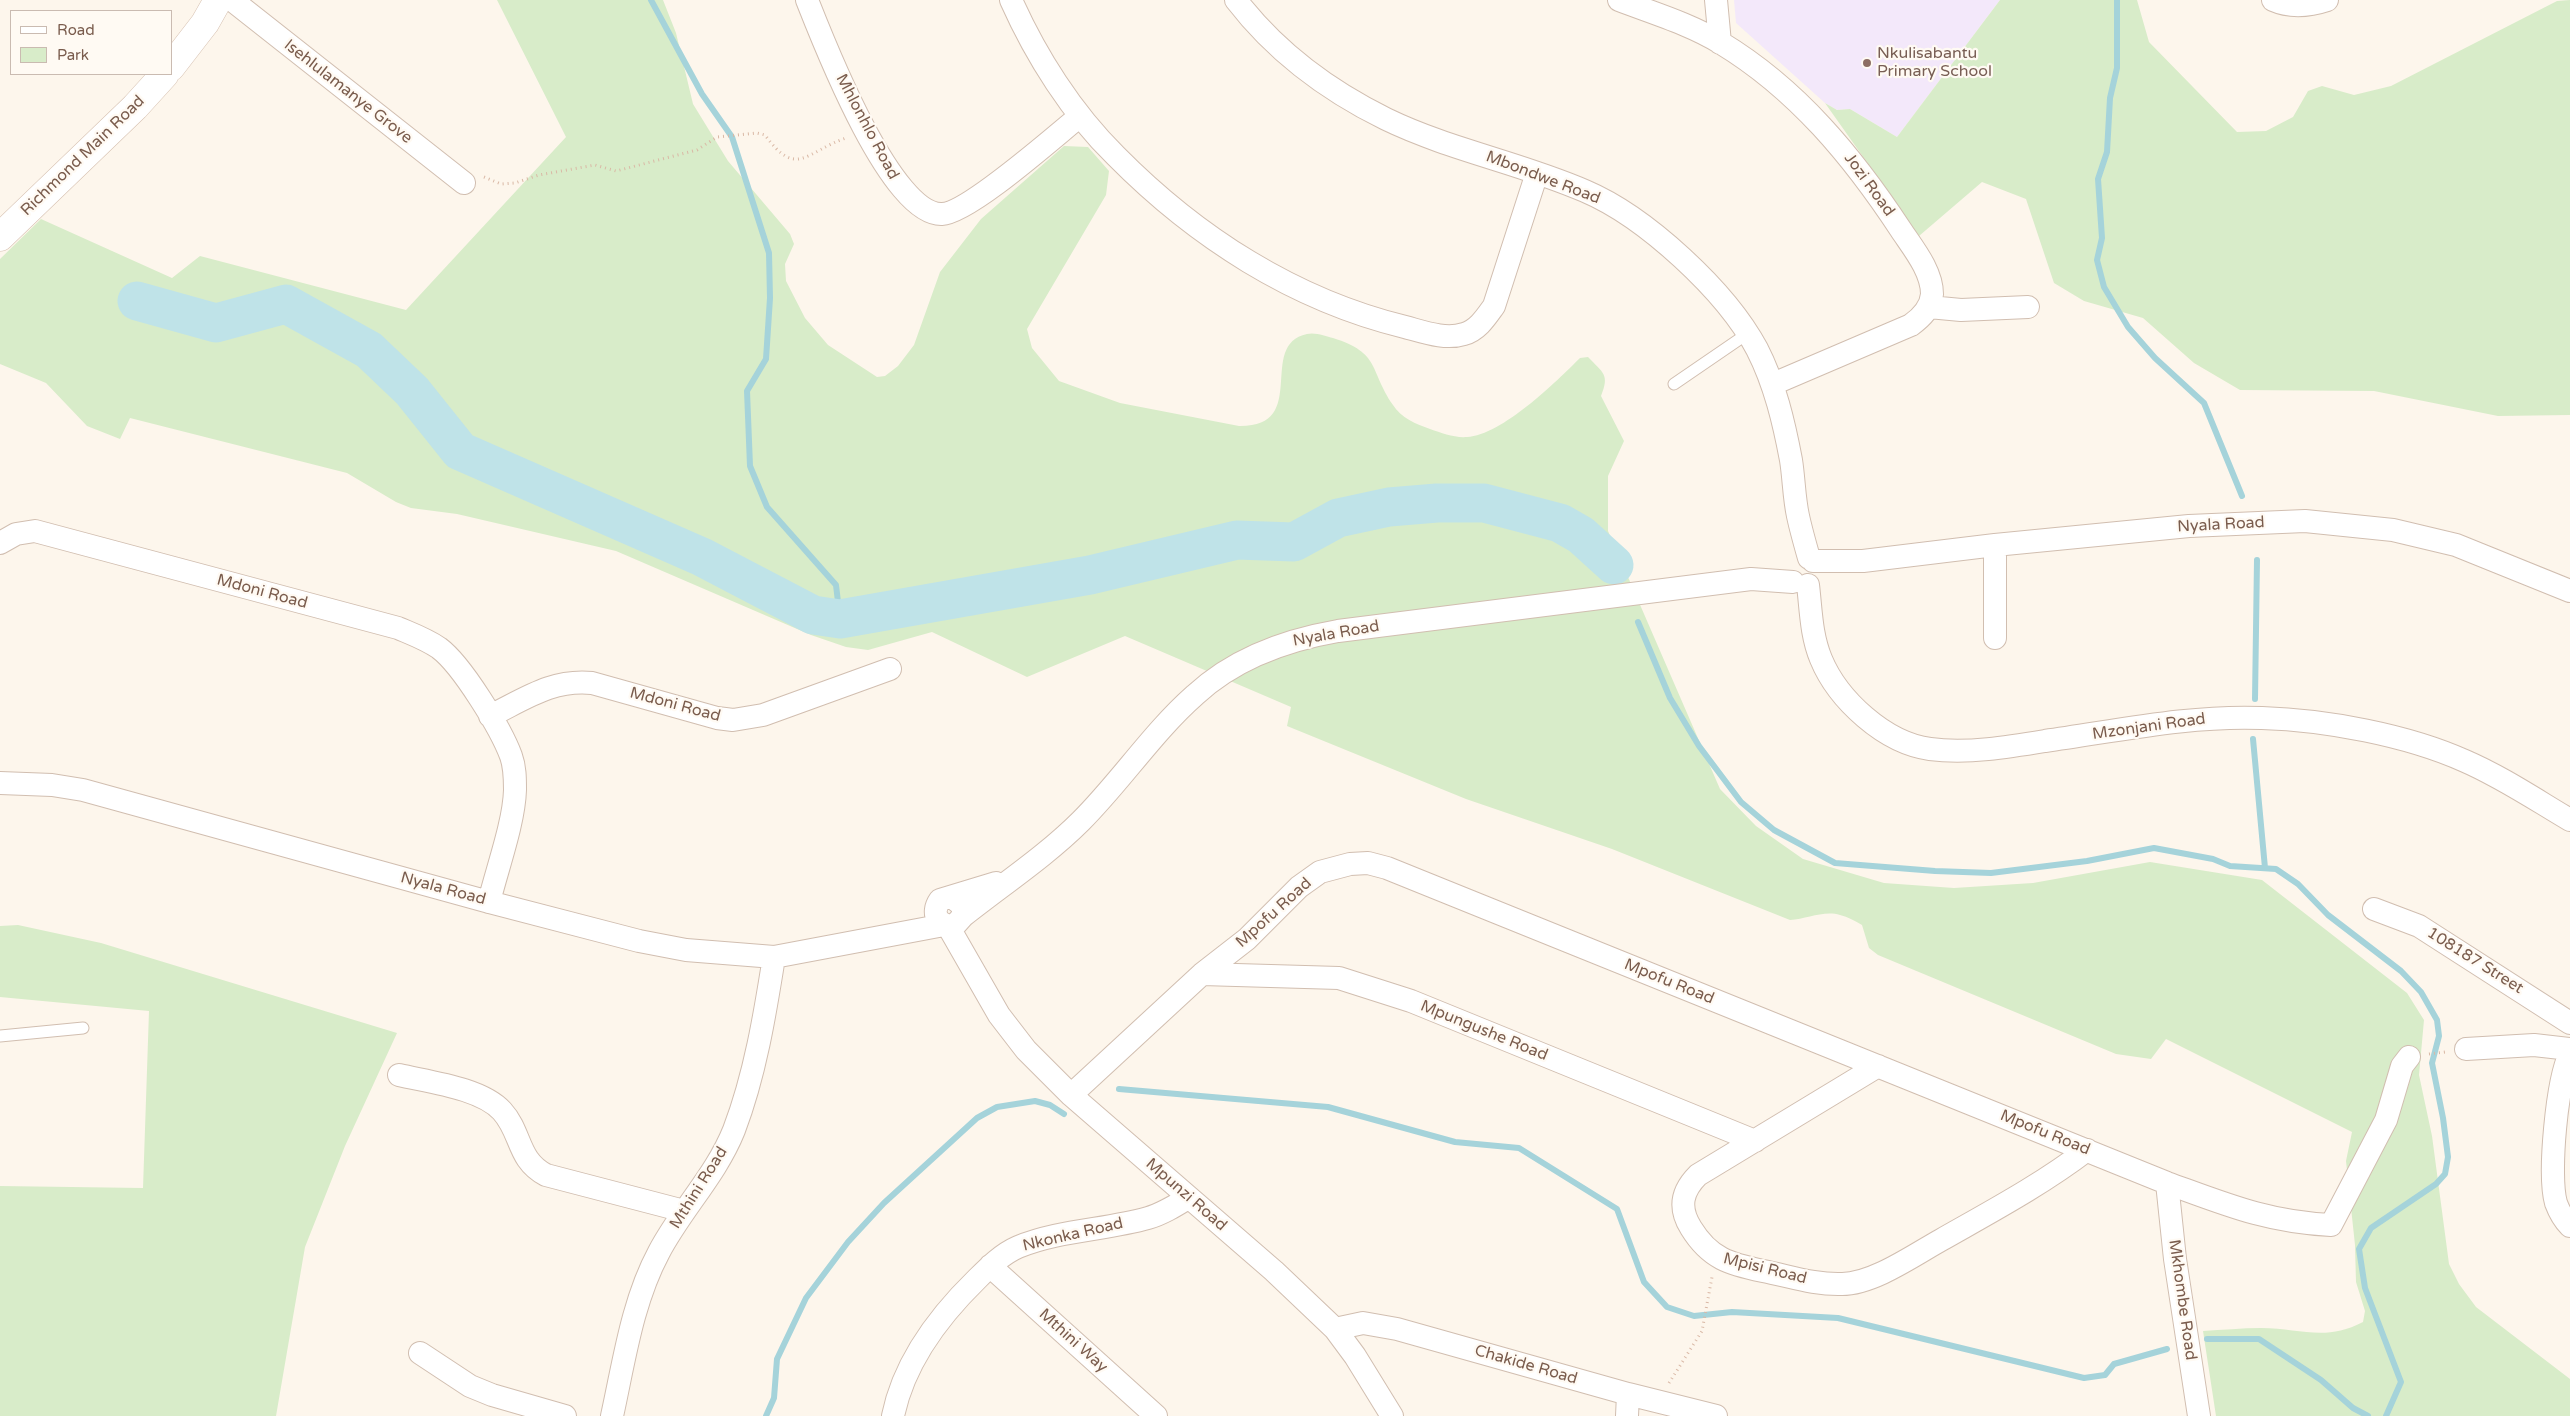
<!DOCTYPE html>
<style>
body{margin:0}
#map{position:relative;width:2570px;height:1416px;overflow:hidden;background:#fdf6ec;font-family:"Varela Round",sans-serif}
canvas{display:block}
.legend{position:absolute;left:10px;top:10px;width:162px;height:65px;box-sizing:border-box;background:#fffaf3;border:1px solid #cabbb1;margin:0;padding:6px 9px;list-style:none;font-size:15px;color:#7a5c4d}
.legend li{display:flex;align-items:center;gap:10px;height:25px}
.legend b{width:25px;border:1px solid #cabbb1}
</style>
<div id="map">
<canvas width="2570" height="1416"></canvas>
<ul class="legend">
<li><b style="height:6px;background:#fff"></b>Road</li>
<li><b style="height:14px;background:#d8ecc9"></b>Park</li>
</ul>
</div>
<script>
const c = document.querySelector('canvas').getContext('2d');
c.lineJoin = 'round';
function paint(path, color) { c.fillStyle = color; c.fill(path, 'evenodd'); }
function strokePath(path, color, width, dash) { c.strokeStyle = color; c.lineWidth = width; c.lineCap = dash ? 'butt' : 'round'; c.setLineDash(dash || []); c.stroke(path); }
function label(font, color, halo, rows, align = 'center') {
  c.font = font + ' "Varela Round",sans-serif'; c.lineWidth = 4.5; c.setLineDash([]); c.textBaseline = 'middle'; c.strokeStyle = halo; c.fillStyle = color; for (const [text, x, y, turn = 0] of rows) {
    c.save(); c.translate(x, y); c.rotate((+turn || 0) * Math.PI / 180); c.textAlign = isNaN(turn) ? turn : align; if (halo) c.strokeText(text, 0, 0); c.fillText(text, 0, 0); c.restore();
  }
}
paint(new Path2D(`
 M 1734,0 L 2000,0 L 1897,137 L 1850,109 L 1837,110 L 1825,103 L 1736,23 Z`), '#f3e8fa');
paint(new Path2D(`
 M 497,0 L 663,0 L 676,33 L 693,104 L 728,161 L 790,234 L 794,244 L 785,264 L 786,281 L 805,318 L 828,345 L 877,377 L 885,376 L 898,366 L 914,345 L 940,272 L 981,219 L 1064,146 L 1088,147 L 1109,171 L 1106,195 L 1027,329 L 1032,348 L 1059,381 L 1120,403 L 1239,426 C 1311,427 1256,345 1307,334 C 1315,332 1326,336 1333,338 C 1381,353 1369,370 1393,405 C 1401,418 1416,424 1430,429 C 1442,433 1454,438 1467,437 C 1502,435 1556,382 1580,358 L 1588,357 C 1603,373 1610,374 1601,396 L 1624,441 L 1608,476 L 1608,531 L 1720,789 L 1756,826 L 1803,859 L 1884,883 L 1954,888 L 2033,883 L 2150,862 L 2262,880 L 2407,993 L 2424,1020 L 2419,1075 L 2432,1136 L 2449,1264 L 2459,1284 L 2476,1307 L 2570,1379 L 2570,1416 L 2216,1416 L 2203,1331 C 2222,1330 2242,1328 2261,1328 C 2300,1328 2325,1342 2363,1322 L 2365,1311 L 2356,1282 L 2355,1245 L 2346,1161 L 2352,1132 L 2166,1039 L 2151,1059 L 2116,1054 L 1878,955 L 1869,948 L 1862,925 C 1855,921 1848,917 1840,915 C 1824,910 1807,919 1790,920 L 1612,849 L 1466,799 L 1287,726 L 1291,707 L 1125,636 L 1027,677 L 932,632 L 868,650 L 846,647 L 811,635 L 616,551 L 457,514 L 411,508 L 396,502 L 347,473 L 130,418 L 120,439 L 87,426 L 46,383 L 0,364 L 0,259 L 41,219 L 172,278 L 200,256 L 406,310 L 566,137 Z
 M 2000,0 L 2137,0 L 2149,42 L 2237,132 L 2266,131 L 2293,117 L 2308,91 L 2322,86 L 2354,95 L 2391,86 L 2557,1 L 2570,0 L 2570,415 L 2498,416 L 2374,391 L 2240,390 L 2194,363 L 2143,318 L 2084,301 L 2054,283 L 2026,199 L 1982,182 L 1919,236 L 1825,103 L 1837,110 L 1850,109 L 1897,137 Z
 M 18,925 L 101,943 L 397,1033 L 345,1146 L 305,1247 L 276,1416 L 0,1416 L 0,1186 L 143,1188 L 149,1011 L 0,997 L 0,926 Z`), '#d8ecc9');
strokePath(new Path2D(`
 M 651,0 L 702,94 L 732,137 L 769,253 L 770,298 L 766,359 L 747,391 L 750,466 L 767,507 L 836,585 L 840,619
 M 2117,0 L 2117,68 L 2110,98 L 2107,152 L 2098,179 L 2102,238 L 2097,260 L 2104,287 L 2128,327 L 2155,358 L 2204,403 L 2242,496
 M 1638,622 L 1670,698 L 1699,746 L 1741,802 L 1774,830 L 1835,863 L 1935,871 L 1991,873 L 2087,861 L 2154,848 L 2213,859 L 2230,866 L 2276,869 L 2298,884 L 2328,915 L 2401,971 L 2421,992 L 2437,1020 L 2439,1036 L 2432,1063 L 2443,1118 L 2448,1157 L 2445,1174 L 2436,1184 L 2371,1228 L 2359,1249 L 2365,1288 L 2401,1382 L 2386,1416
 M 2255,699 L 2257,560
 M 2253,739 L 2265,868
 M 1119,1089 L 1328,1107 L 1455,1142 L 1519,1148 L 1617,1209 L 1644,1282 L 1667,1307 L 1694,1316 L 1732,1312 L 1838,1318 L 2084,1378 L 2105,1375 L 2114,1364 L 2167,1349
 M 2207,1339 L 2259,1339 L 2321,1380 L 2353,1408 L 2368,1416
 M 766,1416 L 774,1398 L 777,1359 L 806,1298 L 848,1242 L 884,1203 L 977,1118 L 997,1107 L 1035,1101 L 1050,1105 L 1064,1114`), '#a5d3da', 6);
strokePath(new Path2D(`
 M 137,301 L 216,323 L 286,304 L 369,350 L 412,391 L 460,451 L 702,557 L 813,615 L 840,619 L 1090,575 L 1237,540 L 1294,542 L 1338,518 L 1389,507 L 1437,503 L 1484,503 L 1560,523 L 1581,535 L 1614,565`), '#bfe3e8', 39);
const service = new Path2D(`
 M 1674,384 L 1747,334
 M 0,1036 L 83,1028`);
const minor = new Path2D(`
 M 232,0 L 464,183
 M 807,0 C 824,43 891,216 942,214 C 969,213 1055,136 1080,116
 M 1011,0 C 1036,56 1072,113 1116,156 C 1196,237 1294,300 1405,327 C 1424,332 1445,340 1464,334 C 1478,330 1486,317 1494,306 L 1537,173
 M 1236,0 C 1276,52 1327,90 1386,119 C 1450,150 1521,163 1585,191 C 1646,217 1726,291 1757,349 C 1775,384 1784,423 1791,460 C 1794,479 1794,498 1798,516 C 1801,530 1805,544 1809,558
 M 1619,0 C 1653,13 1690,24 1721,43 C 1797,89 1853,157 1901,230 C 1913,248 1932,271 1932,294 C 1931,308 1922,317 1911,325 L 1773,384
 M 1716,0 L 1720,43
 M 2273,0 C 2291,8 2309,6 2327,0
 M 1929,307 L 1961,310 L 2028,307
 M 0,543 L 16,534 L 35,531 L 398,628 C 412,634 426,639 439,648 C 462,665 501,729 511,756 C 515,767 515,778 515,790 C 514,823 497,869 489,902
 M 1995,545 L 1995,638
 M 1813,561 L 1863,561 L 1995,545 L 2189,526 L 2305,521 L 2393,530 L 2456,545 L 2570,591
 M 1808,585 C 1811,610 1811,635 1821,659 C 1838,700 1885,743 1930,749 C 1967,754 2009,747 2045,741 C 2117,731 2190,715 2262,718 C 2326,720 2407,735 2465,761 C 2502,777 2536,800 2570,820
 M 490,716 C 525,699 552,679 592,683 L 717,718 L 733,720 L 763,715 L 890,669
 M 0,783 L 52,785 L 83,790 L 489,902 L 639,941 L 686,950 L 774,957 L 944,925
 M 953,898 L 963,906 L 963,916 L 955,925 C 939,928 930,914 940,900 L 996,883
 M 2374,909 L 2419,926 L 2570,1023
 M 963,916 C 1002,885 1046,856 1081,821 C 1121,781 1153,732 1195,695 C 1235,658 1286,640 1338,631 L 1751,579 L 1793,582
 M 948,926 L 999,1015 L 1026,1050 L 1071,1095 L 1274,1271 L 1335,1329 L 1355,1356 L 1392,1416
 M 1202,974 L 1339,978 L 1411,1001 L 1755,1141
 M 2466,1049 L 2534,1045 L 2570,1049
 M 2570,1054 C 2557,1080 2548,1175 2556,1203 C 2559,1211 2564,1220 2570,1226
 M 1878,1066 L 1698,1175 C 1682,1191 1678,1207 1691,1228 C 1710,1259 1730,1264 1763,1271 C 1789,1276 1815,1285 1842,1284 C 1873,1284 1914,1255 1941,1240 C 1992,1211 2041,1185 2087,1150
 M 399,1075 C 429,1082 481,1088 502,1111 C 522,1133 517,1160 546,1175 L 684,1211
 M 1071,1095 L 1202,974 L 1247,939 L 1299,887 L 1320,872 L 1350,864 L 1368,863 L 1387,868 L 2167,1183 C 2225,1204 2267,1222 2331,1225 L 2386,1120 L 2402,1066 L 2409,1057
 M 2167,1183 L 2175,1259 L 2199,1416
 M 990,1266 L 1156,1416
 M 1335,1329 L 1363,1323 L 1397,1329 L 1628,1394 L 1716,1416
 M 420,1353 L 470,1386 L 492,1395 L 565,1416
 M 612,1416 C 624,1362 632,1302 659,1252 C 681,1210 716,1175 734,1130 C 755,1075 765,1014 774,957
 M 893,1416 C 904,1362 938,1317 977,1279 C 989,1267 1002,1254 1018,1247 C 1059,1230 1106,1230 1148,1218 C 1162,1214 1175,1206 1188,1198
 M 1627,1416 L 1628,1394`);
const secondary = new Path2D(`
 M 171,67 L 205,23 L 218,0
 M 0,237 L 135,107 L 165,74`);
strokePath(service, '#d1beb0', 13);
strokePath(minor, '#d1beb0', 24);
strokePath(secondary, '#d6c0b0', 29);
strokePath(new Path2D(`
 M 484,177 L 501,184 L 515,183 L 539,175 L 595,165 L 616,171 L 697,150 L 717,137 L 757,133 L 765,135 C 797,179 805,152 846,138
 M 2429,1054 L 2445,1052
 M 1669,1383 L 1702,1331 L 1712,1277`), '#d9b8a5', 3, [1, 4]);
strokePath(service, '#fff', 11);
strokePath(minor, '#fff', 22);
strokePath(secondary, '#fff', 28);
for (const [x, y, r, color] of [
 [1867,63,5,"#8d6e63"]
]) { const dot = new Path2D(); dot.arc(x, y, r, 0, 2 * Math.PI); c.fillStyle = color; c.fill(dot); strokePath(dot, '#fffaf3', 2); }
label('16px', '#785e54', '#fffaf3', [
 ["Nkulisabantu",1877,54],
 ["Primary School",1877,72]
], 'left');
label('16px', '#7a5c4d', '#fffaf3', [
 ["Isehlulamanye Grove",348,92,38],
 ["Mhlonhlo Road",867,127,62],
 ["Richmond Main Road",83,156,-44],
 ["Mbondwe Road",1543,178,21],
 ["Jozi Road",1869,185,54],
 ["Nyala Road",2221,525,-3],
 ["Mdoni Road",262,592,15],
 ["Nyala Road",1336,634,-10],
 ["Mdoni Road",675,705,15],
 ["Mzonjani Road",2149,727,-8],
 ["Nyala Road",443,889,15],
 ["Mpofu Road",1274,913,-42],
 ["108187 Street",2475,961,32],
 ["Mpofu Road",1669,982,22],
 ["Mpungushe Road",1484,1031,22],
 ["Mpofu Road",2045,1133,22],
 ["Mthini Road",699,1188,-58],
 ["Mpunzi Road",1186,1195,41],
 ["Nkonka Road",1073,1235,-13],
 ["Mpisi Road",1765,1269,14],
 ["Mkhombe Road",2182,1300,82],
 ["Mthini Way",1073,1341,42],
 ["Chakide Road",1526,1365,16]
]);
</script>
